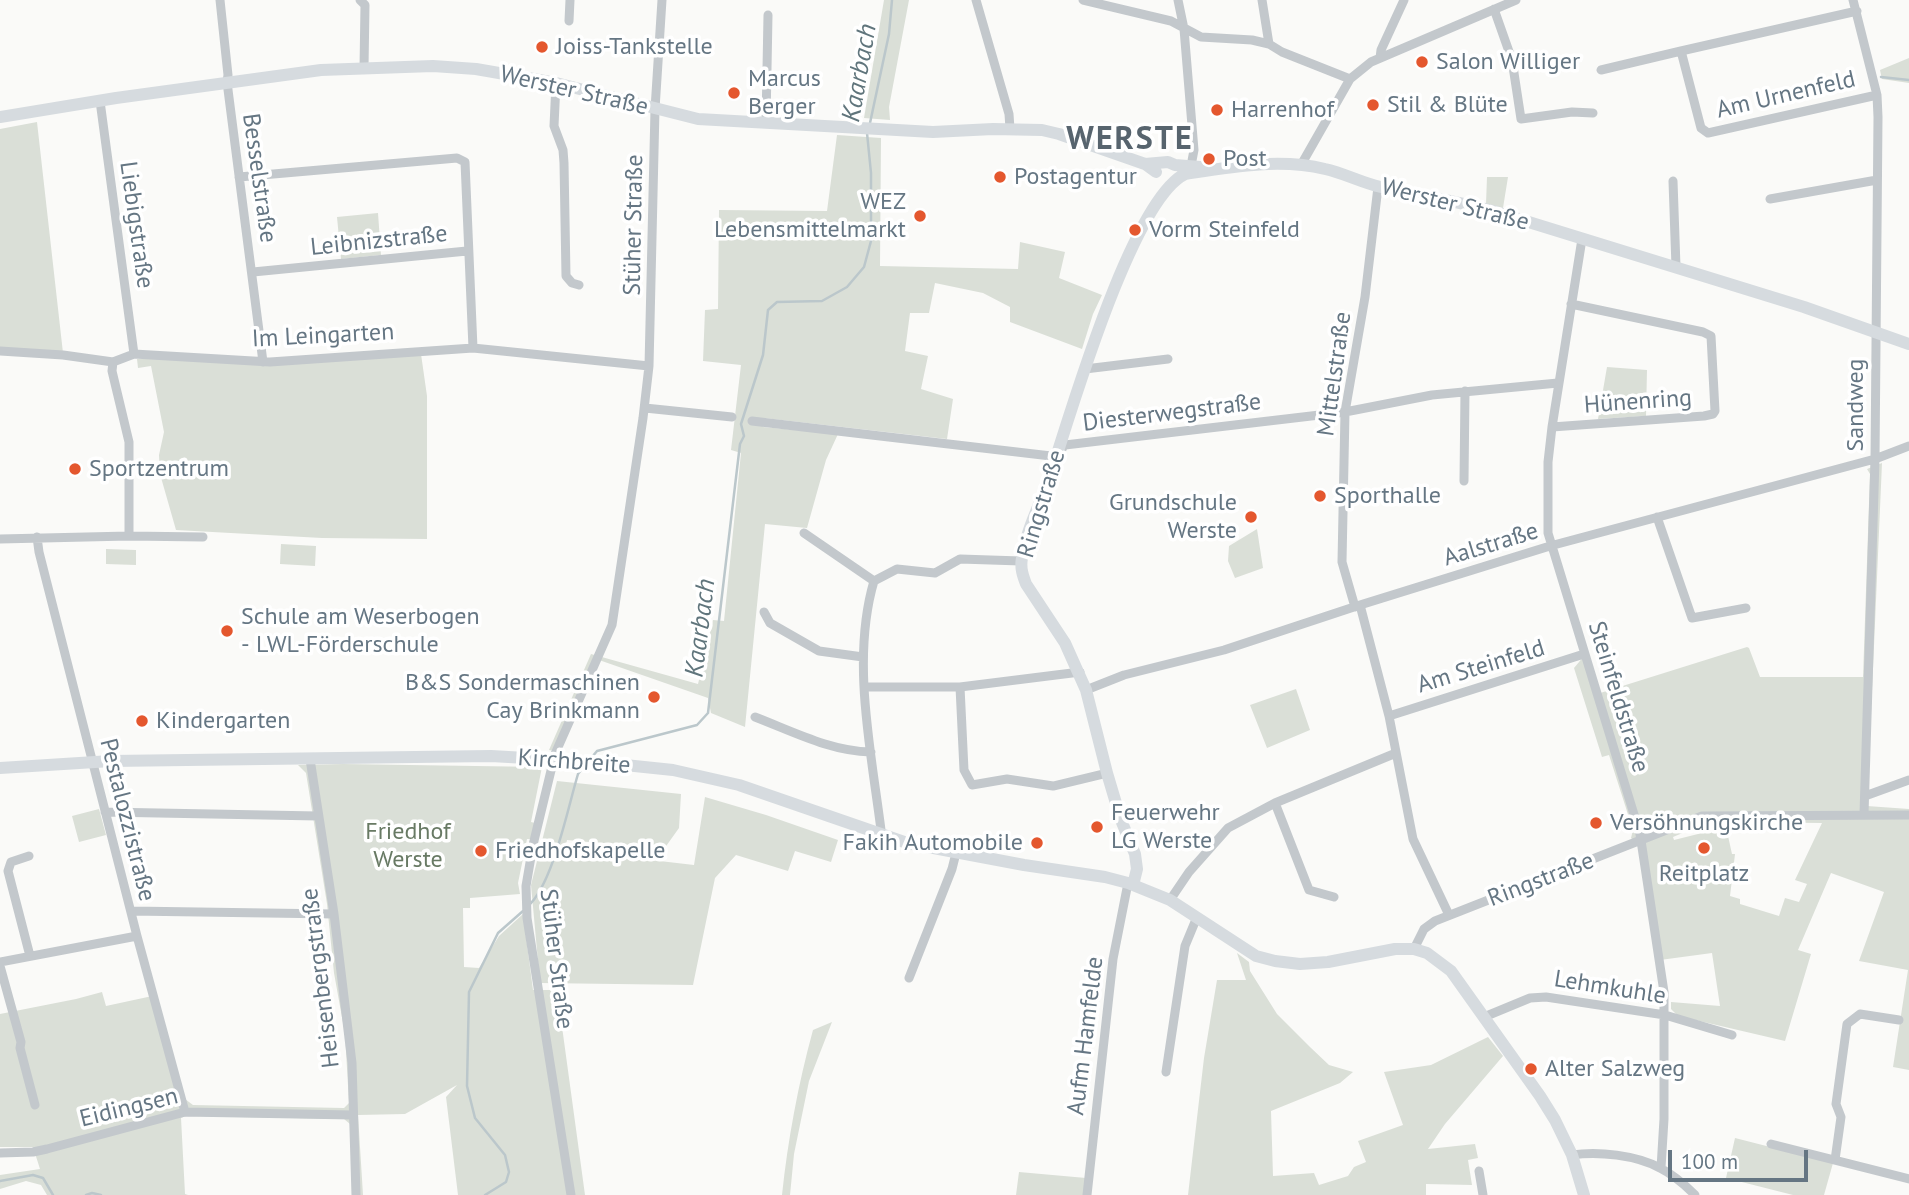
<!DOCTYPE html>
<meta charset="utf-8">
<style>
body{margin:0}
#map{position:relative;width:1909px;height:1195px;overflow:hidden;background:#fafaf8;font-family:"PT Sans",sans-serif}
canvas{display:block}
.scale{position:absolute;left:1668px;top:1150px;width:140px;height:32px;box-sizing:border-box;border:4px solid #657683;border-top:0;padding-left:9px;font-size:21px;line-height:24px;white-space:nowrap;color:#657683;-webkit-text-stroke:5px #fff;paint-order:stroke}
</style>
<div id="map">
<canvas width="1909" height="1195"></canvas>
<div class="scale">100 m</div>
</div>
<script>
const c = document.querySelector('canvas').getContext('2d');
c.lineJoin = 'round';
function paint(path, color) { c.fillStyle = color; c.fill(path, 'evenodd'); }
function strokePath(path, color, width, dash) { c.strokeStyle = color; c.lineWidth = width; c.lineCap = dash ? 'butt' : 'round'; c.setLineDash(dash || []); c.stroke(path); }
function label(font, color, halo, rows, align = 'center') {
  c.font = font + ' "PT Sans",sans-serif'; c.lineWidth = 7; c.setLineDash([]); c.textBaseline = 'middle'; c.strokeStyle = halo; c.fillStyle = color; for (const [text, x, y, turn = 0] of rows) {
    c.save(); c.translate(x, y); c.rotate((+turn || 0) * Math.PI / 180); c.textAlign = isNaN(turn) ? turn : align; if (halo) c.strokeText(text, 0, 0); c.fillText(text, 0, 0); c.restore();
  }
}
paint(new Path2D(`
 M 884,0 L 909,0 L 889,107 L 890,120 L 864,118 Z
 M 1909,58 L 1909,83 L 1882,79 L 1880,70 Z
 M 37,122 L 63,353 L 0,349 L 0,129 Z
 M 837,135 L 881,138 L 880,266 L 1018,269 L 1020,242 L 1065,252 L 1059,278 L 1102,295 L 1093,314 L 1082,349 L 1010,322 L 1010,307 L 983,293 L 935,283 L 929,313 L 910,313 L 905,351 L 928,356 L 921,389 L 953,399 L 947,439 L 764,418 L 763,427 L 838,434 L 826,460 L 807,528 L 765,524 L 745,727 L 711,713 L 708,698 L 599,660 L 559,752 L 549,750 L 591,654 L 698,684 L 713,620 L 724,621 L 741,453 L 731,450 L 741,365 L 703,361 L 705,310 L 718,309 L 719,210 L 827,211 Z
 M 1487,177 L 1508,177 L 1503,208 L 1486,204 Z
 M 378,213 L 381,255 L 341,259 L 337,217 Z
 M 421,354 L 427,396 L 427,539 L 322,538 L 176,530 L 160,474 L 159,455 L 164,432 L 151,366 L 138,368 L 137,359 L 167,358 L 267,365 Z
 M 1607,367 L 1647,370 L 1646,416 L 1598,419 Z
 M 1882,463 L 1867,806 L 1909,809 L 1909,1070 L 1893,1067 L 1908,970 L 1859,961 L 1884,892 L 1831,873 L 1798,950 L 1811,954 L 1785,1041 L 1678,1016 L 1671,1009 L 1671,1002 L 1720,1006 L 1712,953 L 1660,960 L 1643,849 L 1631,838 L 1633,830 L 1609,755 L 1602,757 L 1574,668 L 1584,656 L 1597,694 L 1747,647 L 1749,648 L 1760,677 L 1863,677 L 1870,474 L 1867,469 ZM 1723,822 L 1822,823 L 1795,880 L 1807,884 L 1799,902 L 1785,898 L 1779,916 L 1740,904 L 1740,899 L 1730,896 L 1735,854 L 1732,854 L 1726,827 L 1674,840 L 1673,837 L 1697,827 Z
 M 1257,529 L 1263,568 L 1235,578 L 1228,561 L 1229,546 Z
 M 281,544 L 316,546 L 315,566 L 280,564 Z
 M 106,549 L 136,550 L 136,565 L 106,564 Z
 M 1296,689 L 1310,730 L 1267,748 L 1250,705 Z
 M 343,764 L 542,767 L 531,822 L 535,823 L 531,839 L 527,839 L 518,883 L 520,894 L 470,898 L 470,908 L 463,908 L 464,967 L 479,968 L 499,936 L 523,914 L 533,990 L 557,990 L 585,1195 L 458,1195 L 446,1097 L 457,1085 L 405,1114 L 358,1115 L 363,1195 L 353,1195 L 350,1124 L 344,1119 L 186,1116 L 181,1118 L 185,1194 L 188,1195 L 47,1195 L 41,1185 L 26,1181 L 0,1189 L 0,1175 L 40,1169 L 33,1147 L 0,1147 L 0,1014 L 76,999 L 102,992 L 106,1006 L 157,995 L 185,1099 L 193,1105 L 344,1108 L 349,1103 L 345,1034 L 334,973 L 327,904 L 306,773 L 298,765 Z
 M 557,781 L 681,794 L 679,828 L 664,849 L 567,840 L 565,850 L 694,865 L 705,797 L 766,815 L 838,840 L 831,862 L 795,851 L 788,871 L 736,855 L 715,878 L 693,985 L 540,983 L 531,885 Z
 M 99,809 L 106,835 L 79,842 L 72,816 Z
 M 1237,953 L 1249,962 L 1250,971 L 1277,1014 L 1310,1047 L 1329,1065 L 1353,1072 L 1340,1083 L 1271,1111 L 1273,1176 L 1314,1173 L 1319,1185 L 1348,1176 L 1354,1167 L 1366,1162 L 1358,1141 L 1403,1125 L 1384,1072 L 1431,1065 L 1488,1037 L 1503,1056 L 1445,1124 L 1428,1149 L 1475,1144 L 1478,1158 L 1468,1160 L 1472,1185 L 1426,1184 L 1426,1195 L 1188,1195 L 1204,1058 L 1217,980 L 1246,980 Z
 M 832,1022 L 809,1081 L 794,1154 L 790,1195 L 782,1195 C 788,1139 798,1085 813,1030 Z
 M 1735,1138 L 1833,1163 L 1824,1195 L 1793,1195 L 1726,1178 Z
 M 1019,1172 L 1086,1178 L 1084,1195 L 1016,1195 Z`), '#dadfd7');
strokePath(new Path2D(`
 M 1881,77 L 1909,80
 M 870,123 L 889,34 L 892,0
 M 592,757 L 597,751 L 697,725 L 708,713 L 740,444 L 744,436 L 741,424 L 763,355 L 768,310 L 777,302 L 822,301 L 847,287 L 864,267 L 871,241 L 871,173 L 867,133
 M 528,906 C 553,884 568,807 578,774 L 585,765
 M 0,1181 L 33,1175 L 43,1178 L 53,1195
 M 86,1195 L 92,1193 L 101,1195
 M 485,1195 L 506,1182 L 509,1172 L 505,1155 L 475,1118 L 467,1086 L 469,992 L 498,933 L 523,911`), '#bbc7cb', 2.5);
strokePath(new Path2D(`
 M 220,0 L 228,75 L 227,82 L 263,362
 M 360,0 L 365,5 L 364,68
 M 976,0 L 1009,114 L 1010,129
 M 1083,0 L 1171,21 L 1201,37 L 1252,40 L 1269,44 L 1282,52 L 1350,79
 M 1178,0 L 1184,29 L 1194,150 L 1191,166
 M 1262,0 L 1269,44
 M 1853,0 L 1877,95 L 1878,117 L 1875,459 L 1864,814
 M 1494,9 L 1512,60 L 1521,119 L 1572,112 L 1593,113
 M 1857,11 L 1681,51 L 1701,128 L 1708,133 L 1877,95
 M 569,21 L 570,0
 M 1380,58 L 1381,50 L 1404,0
 M 1601,70 L 1681,51
 M 556,83 L 554,126 L 563,150 L 564,163 L 566,276 L 572,283 L 579,285
 M 100,101 L 134,354
 M 766,122 L 768,15
 M 1301,165 L 1350,79 L 1371,62 L 1516,0
 M 239,177 L 457,158 L 465,162 L 473,348
 M 1673,181 L 1676,267
 M 1770,199 L 1877,180
 M 1582,239 L 1552,427 L 1548,462 L 1548,533 L 1640,834 L 1664,992 L 1664,1119 L 1661,1168
 M 253,272 L 467,251
 M 0,351 L 63,355 L 113,362 L 134,354 L 270,362 L 473,348 L 649,366
 M 113,362 L 112,371 L 129,442 L 129,536
 M 1085,369 L 1168,359
 M 645,408 L 732,417
 M 752,421 L 1051,456 L 1057,455 L 1065,445 L 1345,412 L 1432,395 L 1558,383
 M 1552,427 L 1704,416 L 1713,414 L 1715,411 L 1711,336 L 1703,332 L 1571,304
 M 1464,481 L 1465,391
 M 1657,517 L 1692,618 L 1746,608
 M 804,533 L 874,581
 M 37,537 L 39,552 L 137,936 L 185,1112
 M 0,539 L 129,536 L 203,537
 M 1360,605 L 1389,716 L 1413,839 L 1449,915
 M 1355,607 L 1342,562 L 1345,412 L 1365,297 L 1378,187
 M 764,612 L 770,623 L 819,651 L 863,657
 M 865,687 L 960,687 L 1080,672
 M 960,687 L 964,770 L 972,785 L 1007,779 L 1053,786 L 1107,773
 M 1086,690 L 1124,675 L 1224,650 L 1360,605 L 1550,546 L 1875,459 L 1909,446
 M 1389,716 L 1584,654
 M 755,717 C 794,732 830,751 871,752
 M 310,759 L 334,914 L 352,1063 L 356,1195
 M 1865,796 L 1909,780
 M 1275,803 L 1309,890 L 1334,897
 M 105,812 L 318,816
 M 880,835 L 881,830 C 871,750 851,659 874,581 L 897,569 L 935,573 L 960,559 L 1021,561
 M 29,856 L 11,862 L 8,871 L 30,956
 M 1170,900 L 1189,872 L 1228,828 L 1275,803 L 1396,753
 M 131,911 L 334,914
 M 1414,949 L 1424,929 L 1435,921 L 1702,816 L 1909,815
 M 0,962 L 137,936
 M 0,966 L 21,1042 L 20,1048 L 35,1105
 M 909,978 L 952,869 L 956,853
 M 1484,1017 L 1530,998 L 1546,997 L 1665,1015 L 1732,1035
 M 1166,1072 L 1185,946 L 1197,917
 M 1771,1144 L 1909,1179
 M 0,1153 L 33,1152 L 47,1149 L 185,1112 L 353,1115
 M 1572,1155 C 1598,1151 1636,1155 1660,1168 C 1672,1174 1685,1185 1695,1195
 M 1835,1160 L 1841,1117 L 1836,1104 L 1847,1024 L 1860,1014 L 1899,1020
 M 1479,1171 L 1483,1195
 M 571,1195 L 527,918 L 526,886 L 533,845 L 555,754 L 612,625 L 643,418 L 649,366 L 655,109 L 662,0
 M 1087,1195 L 1113,959 L 1128,883`), '#c3c8cc', 9);
strokePath(new Path2D(`
 M 0,117 L 116,98 L 321,70 L 433,66 L 476,69 L 556,83 L 698,119 L 933,132 L 993,129 L 1042,130 L 1059,134 L 1145,164 L 1156,172
 M 1145,164 L 1168,162 L 1175,165 L 1200,167
 M 0,768 L 111,761 L 491,756 L 596,762 L 673,770 L 739,785 L 907,843 L 1024,865 L 1105,877 L 1128,883 L 1170,900 L 1256,956 L 1275,961 L 1300,964 L 1328,962 L 1395,949 L 1414,949 L 1427,953 L 1451,971 L 1540,1096 L 1555,1120 L 1572,1155 L 1584,1195
 M 1133,885 L 1137,869 L 1135,854 L 1121,820 L 1107,773 L 1086,690 L 1065,643 L 1026,584 C 1023,576 1020,568 1022,558 C 1026,529 1042,501 1051,473 C 1071,412 1132,200 1185,174 C 1230,167 1279,158 1325,169 C 1344,173 1362,183 1381,187 C 1419,195 1456,201 1493,211 L 1804,307 L 1909,344`), '#d6dbdf', 12);
for (const [x, y, r, color] of [
 [542,47,7,"#e4572e"],
 [1422,62,7,"#e4572e"],
 [734,93,7,"#e4572e"],
 [1373,105,7,"#e4572e"],
 [1217,110,7,"#e4572e"],
 [1209,159,7,"#e4572e"],
 [1000,177,7,"#e4572e"],
 [920,216,7,"#e4572e"],
 [1135,230,7,"#e4572e"],
 [75,469,7,"#e4572e"],
 [1320,496,7,"#e4572e"],
 [1251,517,7,"#e4572e"],
 [227,631,7,"#e4572e"],
 [654,697,7,"#e4572e"],
 [142,721,7,"#e4572e"],
 [1596,823,7,"#e4572e"],
 [1097,827,7,"#e4572e"],
 [1037,843,7,"#e4572e"],
 [1704,848,7,"#e4572e"],
 [481,851,7,"#e4572e"],
 [1531,1069,7,"#e4572e"]
]) { const dot = new Path2D(); dot.arc(x, y, r, 0, 2 * Math.PI); c.fillStyle = color; c.fill(dot); strokePath(dot, '#fff', 2.5); }
label('24px', '#657683', '#fff', [
 ["Joiss-Tankstelle",556,47],
 ["Salon Williger",1436,62],
 ["Marcus",748,79],
 ["Berger",748,107],
 ["Stil & Blüte",1387,105],
 ["Harrenhof",1231,110],
 ["Post",1223,159],
 ["Postagentur",1014,177],
 ["WEZ",906,202,"right"],
 ["Lebensmittelmarkt",906,230,"right"],
 ["Vorm Steinfeld",1149,230],
 ["Sportzentrum",89,469],
 ["Sporthalle",1334,496],
 ["Grundschule",1237,503,"right"],
 ["Werste",1237,531,"right"],
 ["Schule am Weserbogen",241,617],
 ["- LWL-Förderschule",241,645],
 ["B&S Sondermaschinen",640,683,"right"],
 ["Cay Brinkmann",640,711,"right"],
 ["Kindergarten",156,721],
 ["Feuerwehr",1111,813],
 ["LG Werste",1111,841],
 ["Versöhnungskirche",1610,823],
 ["Fakih Automobile",1023,843,"right"],
 ["Friedhofskapelle",495,851],
 ["Reitplatz",1704,874,"center"],
 ["Alter Salzweg",1545,1069]
], 'left');
label('24px', '#657683', '#fff', [
 ["Werster Straße",574,91,13],
 ["Am Urnenfeld",1786,95,-13],
 ["Besselstraße",259,178,82],
 ["Werster Straße",1455,205,14],
 ["Liebigstraße",136,225,82],
 ["Stüher Straße",634,225,-89],
 ["Leibnizstraße",379,241,-6],
 ["Im Leingarten",323,336,-3],
 ["Mittelstraße",1335,374,-82],
 ["Hünenring",1638,402,-4],
 ["Sandweg",1856,405,-90],
 ["Diesterwegstraße",1172,413,-7],
 ["Ringstraße",1042,504,-73],
 ["Aalstraße",1491,545,-17],
 ["Am Steinfeld",1481,667,-17],
 ["Steinfeldstraße",1618,697,73],
 ["Kirchbreite",574,762,4],
 ["Pestalozzistraße",127,820,76],
 ["Ringstraße",1541,880,-21],
 ["Stüher Straße",556,959,83],
 ["Heisenbergstraße",321,978,-97],
 ["Lehmkuhle",1610,988,9],
 ["Aufm Hamfelde",1086,1036,-83],
 ["Eidingsen",129,1108,-14]
]);
label('24px', '#687a64', '#fff', [
 ["Friedhof",408,832],
 ["Werste",408,860]
]);
label('italic 26px', '#60757c', '#fff', [
 ["Kaarbach",860,73,-80],
 ["Kaarbach",701,628,-83]
]);
c.letterSpacing = '2px';
label('bold 32px', '#57646e', '#fff', [
 ["WERSTE",1130,140]
]);
c.letterSpacing = '0px';
</script>
